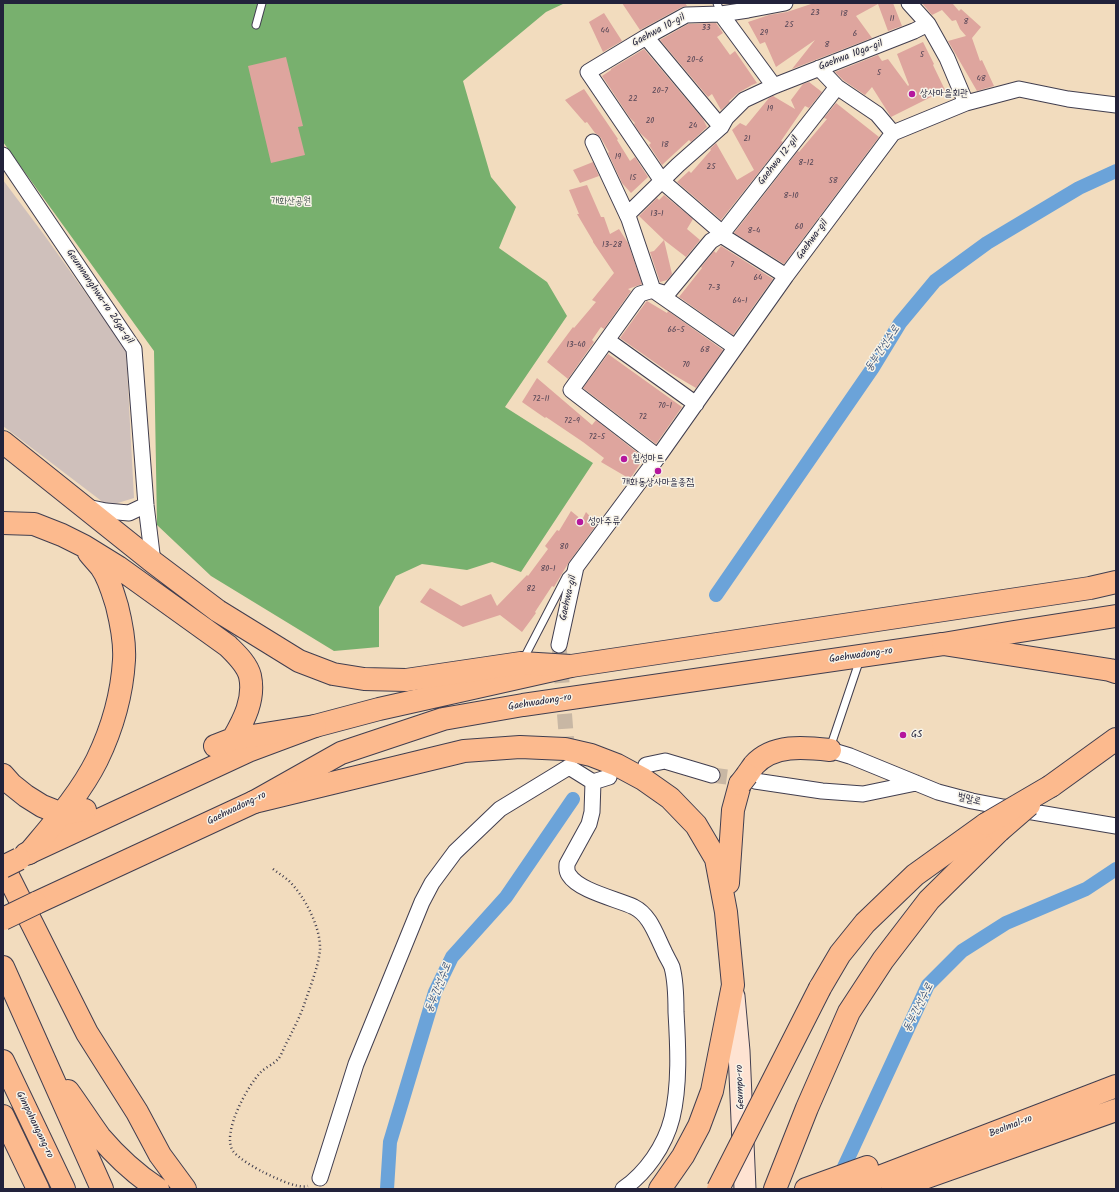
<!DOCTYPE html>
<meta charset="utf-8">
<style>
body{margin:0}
#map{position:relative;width:1119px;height:1192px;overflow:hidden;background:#f2dcbe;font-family:Kalam,sans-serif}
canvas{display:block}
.frame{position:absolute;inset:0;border:4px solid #22223b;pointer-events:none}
</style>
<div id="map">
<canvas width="1119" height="1192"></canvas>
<div class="frame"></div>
</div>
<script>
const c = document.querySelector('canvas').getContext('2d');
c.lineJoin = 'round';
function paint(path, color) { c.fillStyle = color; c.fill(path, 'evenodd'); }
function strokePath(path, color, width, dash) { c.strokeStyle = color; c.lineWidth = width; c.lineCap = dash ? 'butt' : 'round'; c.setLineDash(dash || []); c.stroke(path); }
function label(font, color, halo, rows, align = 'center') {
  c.font = font + ' Kalam,"Poor Story",sans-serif'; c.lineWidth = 3; c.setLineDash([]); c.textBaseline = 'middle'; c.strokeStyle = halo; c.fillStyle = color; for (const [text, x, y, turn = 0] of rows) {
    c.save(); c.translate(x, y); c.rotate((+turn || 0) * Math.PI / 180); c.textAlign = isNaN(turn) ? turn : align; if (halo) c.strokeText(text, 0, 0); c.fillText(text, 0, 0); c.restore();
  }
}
paint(new Path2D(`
 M 3,180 L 45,236 L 126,350 L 134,498 L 108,506 L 3,426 Z`), '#cfc0bb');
paint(new Path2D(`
 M 3,3 L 565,3 L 546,12 L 463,81 L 491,177 L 516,207 L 499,248 L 547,282 L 567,316 L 505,407 L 593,463 L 521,572 L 492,562 L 467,570 L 422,564 L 396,576 L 379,607 L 379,647 L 334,651 L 211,576 L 157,525 L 154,351 L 3,142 Z`), '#78b06e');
strokePath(new Path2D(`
 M 716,595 L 872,369 L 900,323 L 935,281 L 987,243 L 1079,188 L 1116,171
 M 838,1180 L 928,985 L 962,951 L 1006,923 L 1086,889 L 1116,869
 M 387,1189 L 390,1142 L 435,992 L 452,957 L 506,897 L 573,799`), '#6ba3d9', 14);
paint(new Path2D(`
 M 622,3 L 685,3 L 687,6 L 682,7 L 640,30 Z
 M 814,3 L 893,3 L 902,26 L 888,31 L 878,4 L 856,16 L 872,38 L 792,69 L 815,40 L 776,67 L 765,42 L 760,44 L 748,22 L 769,15 L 787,12 Z
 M 922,3 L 954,3 L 953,4 L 959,11 L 961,9 L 981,27 L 972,38 L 980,61 L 982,60 L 994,86 L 977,91 L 948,41 L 966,36 L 960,29 L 956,20 L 952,21 L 942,10 L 932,15 Z
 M 604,13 L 622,41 L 603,52 L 589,22 Z
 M 716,23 L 723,33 L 717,37 L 730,55 L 735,51 L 757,83 L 752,85 L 738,93 L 729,101 L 730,102 L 721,110 L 712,94 L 708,97 L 660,40 L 688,24 Z
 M 923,42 L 934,64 L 933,65 L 945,90 L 891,117 L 872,87 L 865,95 L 843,80 L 835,72 L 878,55 L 882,61 L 888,59 L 908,86 L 909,85 L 897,54 Z
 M 644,49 L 703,119 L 707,127 L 691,142 L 689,140 L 662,165 L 649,145 L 651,143 L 640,133 L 634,124 L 635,123 L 630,118 L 602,76 L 611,70 L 611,69 Z
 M 286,57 L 303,126 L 298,127 L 305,155 L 271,163 L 248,66 Z
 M 809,82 L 822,92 L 809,108 L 805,106 L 781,141 L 783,142 L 721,220 L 677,182 L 689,171 L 691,173 L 711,150 L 710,149 L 716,143 L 737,180 L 754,170 L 732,130 L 740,123 L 746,126 L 769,98 L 773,96 L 795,109 L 791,100 L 803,84 Z
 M 584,89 L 618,139 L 617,140 L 630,161 L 635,157 L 648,177 L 631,193 L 622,183 L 608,153 L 609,152 L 601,138 L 598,135 L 595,133 L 587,122 L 585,123 L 565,100 Z
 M 836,103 L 879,137 L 784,264 L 734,233 L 798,151 L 799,152 L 827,119 L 824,118 Z
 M 593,162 L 599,176 L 580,183 L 573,170 Z
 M 587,185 L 601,217 L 604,217 L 610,234 L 619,229 L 628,243 L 642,284 L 628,289 L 631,291 L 604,329 L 601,327 L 592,340 L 594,342 L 568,379 L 547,362 L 573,327 L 574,328 L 596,302 L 592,300 L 614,273 L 593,242 L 593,241 L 577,214 L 579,214 L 569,190 Z
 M 664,195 L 693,219 L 687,229 L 700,240 L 686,257 L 664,240 L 672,274 L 667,280 L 660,282 L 650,252 L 654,251 L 664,240 L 639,216 L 657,198 L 659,200 Z
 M 721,246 L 773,279 L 733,335 L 679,297 L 702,268 L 701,267 L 714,251 L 716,253 Z
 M 647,301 L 667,313 L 668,311 L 723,350 L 696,388 L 667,371 L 620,338 L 646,302 Z
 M 608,354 L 682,407 L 656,444 L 583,388 Z
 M 537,378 L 592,425 L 596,420 L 644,458 L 630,479 L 601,462 L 604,458 L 583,442 L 546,417 L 545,418 L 522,402 Z
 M 571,511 L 582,520 L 586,512 L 597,524 L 569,562 L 554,587 L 552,586 L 535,612 L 536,613 L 522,632 L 500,615 L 463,627 L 420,602 L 430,588 L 461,606 L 491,594 L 497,606 L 527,575 L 528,576 L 548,549 L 545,546 L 557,530 L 559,531 Z`), '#dea59e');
strokePath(new Path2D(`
 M 559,645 L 568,758
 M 712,775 L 750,780`), '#c8b7a4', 15, [15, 8]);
const service = new Path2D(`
 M 717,3 L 721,14
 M 256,25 L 262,3
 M 523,660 L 566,577 L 572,571
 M 830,748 L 860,659`);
const minor = new Path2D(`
 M 785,3 L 748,10 L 721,14 L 686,15 L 646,37 L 588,72 L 662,181 L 721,232 L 721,235 L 786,276
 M 909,3 L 928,24 L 947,58 L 966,103
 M 721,14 L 774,86
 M 646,37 L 721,127
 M 819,68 L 837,87 L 877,114 L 893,133
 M 593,142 L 629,219 L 653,290 L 735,347
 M 3,155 L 134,349 L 146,505 L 153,562
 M 627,215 L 678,165 L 721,127 L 726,118 L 744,100 L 774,86 L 914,31 L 928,24
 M 607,340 L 696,404
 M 658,457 L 571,390 L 640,294 L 653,290 L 667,294 L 711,241 L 721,235 L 837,87
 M 87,507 L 106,511 L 129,513 L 146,505
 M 559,645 L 576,567 L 658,457 L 786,276 L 893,133 L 966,103 L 1019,89 L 1068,99 L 1116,105
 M 830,750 L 850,756 L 938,792 L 972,801 L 1003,807 L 1116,826
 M 646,765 L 665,761 L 712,775
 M 755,781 L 822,791 L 863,794 L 916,783
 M 593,782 L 592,812 L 589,824 L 567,864 C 567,868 566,871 569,875 C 579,891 617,899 634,907 C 640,910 645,915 649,921 C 655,930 659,941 664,951 C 666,956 670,962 672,967 C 676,982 676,998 676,1012 C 678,1046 680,1085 672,1118 C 665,1146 646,1173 623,1189
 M 320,1178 L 356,1064 L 422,902 L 432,883 L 455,852 L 500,809 L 569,767 L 593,782 L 609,777`);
const secondary = new Path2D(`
 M 734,996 L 739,1051 L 745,1189`);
const primary = new Path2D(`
 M 1051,786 L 1116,739
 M 26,854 L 248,751 L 315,726 L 379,709 L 571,666 L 1090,588 L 1116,582
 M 36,903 L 254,802 L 341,753 L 443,719 L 523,705 L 943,644 L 1014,632 L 1116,616
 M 775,1189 L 807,1108 L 849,1012 L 883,960 L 929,900 L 999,831`);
const trunk = new Path2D(`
 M 3,442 L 153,562 L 218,611 L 299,661 L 333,674 L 364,679 L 406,680 L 521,663 L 571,666
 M 3,523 L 34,524 L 62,535 L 84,546 L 118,567 L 228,646 C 236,654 247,664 250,676 C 255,699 244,720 233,739
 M 943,644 L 1110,670 L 1116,672
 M 215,746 L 233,739 L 315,726
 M 3,775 L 11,784 L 26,796 L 42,806 L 62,814 L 85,810
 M 747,775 C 749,772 752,768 754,765 C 773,744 804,747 830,750
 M 254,802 L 464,751 L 520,747 L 565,749 L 591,755 L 617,765 L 643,779 L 670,798 L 696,825 L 716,859 L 726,912 L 733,985 L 712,1091 L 699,1126 L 683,1156 L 660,1189
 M 29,853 C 54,823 80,794 97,760 C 112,729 122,694 124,660 C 125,644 121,622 117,606 C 113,593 109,578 101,567 C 97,562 93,558 89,553
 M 3,866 L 87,1033 L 137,1112 L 160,1155 L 185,1189
 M 728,883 L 733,810 L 740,784
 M 3,967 L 102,1189
 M 820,988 L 840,954 L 865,923 L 915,875 L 986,824
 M 3,1061 L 64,1189
 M 68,1091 C 79,1106 89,1122 100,1137 C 117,1157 137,1175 158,1189
 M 3,1116 L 38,1189
 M 806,1189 L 867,1167
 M 848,1189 L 1116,1086
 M 893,1189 L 1116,1110`);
strokePath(service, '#413e4f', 9);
strokePath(minor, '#413e4f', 17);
strokePath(secondary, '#413e4f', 23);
strokePath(primary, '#413e4f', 24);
strokePath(trunk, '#413e4f', 24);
strokePath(new Path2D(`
 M 273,869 C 278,873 283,876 288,880 C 304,895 321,927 320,950 C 318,968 310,987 304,1005 C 299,1019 292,1032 285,1046 C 283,1050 281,1056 278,1059 C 274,1064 266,1067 261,1072 C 248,1085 221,1133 233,1151 C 238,1158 255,1168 263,1172 C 274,1177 296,1189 308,1186`), '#413e4f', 2.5, [1, 3]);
strokePath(service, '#fff', 7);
strokePath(minor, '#fff', 15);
strokePath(secondary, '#fee3d2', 21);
strokePath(primary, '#fcba8e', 22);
strokePath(trunk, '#fcba8e', 22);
const primaryBridge = new Path2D(`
 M 999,831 L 1029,805
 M 3,867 L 19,859
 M 3,919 L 36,903`);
const trunkBridge = new Path2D(`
 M 740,784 L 747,775
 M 986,824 L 1051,786
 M 718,1189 L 820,988`);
strokePath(primaryBridge, '#413e4f', 24, []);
strokePath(trunkBridge, '#413e4f', 24, []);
strokePath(primaryBridge, '#fcba8e', 22);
strokePath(trunkBridge, '#fcba8e', 22);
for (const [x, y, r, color] of [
 [912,94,4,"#b5179e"],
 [624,459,4,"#b5179e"],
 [658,471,4,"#b5179e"],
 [580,522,4,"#b5179e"],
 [903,735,4,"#b5179e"]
]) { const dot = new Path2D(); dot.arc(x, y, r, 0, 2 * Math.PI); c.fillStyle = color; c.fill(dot); strokePath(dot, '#f7f3e8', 1.5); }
label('8px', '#514354', null, [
 ["23",815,14],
 ["18",844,15],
 ["11",892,20],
 ["8",966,23],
 ["25",789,26],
 ["33",706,29],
 ["44",605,32],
 ["29",764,34],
 ["6",855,35],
 ["8",827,46],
 ["5",922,56],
 ["20-6",695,61],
 ["5",879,74],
 ["48",981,80],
 ["20-7",660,92],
 ["22",633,100],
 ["19",770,110],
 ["20",650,122],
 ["24",693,127],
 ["21",747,140],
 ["18",665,146],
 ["19",618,158],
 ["8-12",806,164],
 ["25",711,168],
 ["15",633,179],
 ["58",833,182],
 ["8-10",791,197],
 ["13-1",657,215],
 ["60",799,228],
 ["8-4",754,232],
 ["13-28",612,246],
 ["7",732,266],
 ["64",758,279],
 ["7-3",714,289],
 ["64-1",740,302],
 ["66-5",676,331],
 ["13-40",576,346],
 ["68",705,351],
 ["70",686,366],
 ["72-11",541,400],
 ["70-1",665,407],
 ["72",643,418],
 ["72-9",572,422],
 ["72-5",597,438],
 ["80",564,548],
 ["80-1",548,570],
 ["82",531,590]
]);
label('10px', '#22223b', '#f7f3e8', [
 ["Gaehwa 10-gil",659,31,-28],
 ["Gaehwa 10ga-gil",851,56,-21],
 ["Gaehwa 12-gil",779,161,-52],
 ["Gaehwa-gil",813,240,-54],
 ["Geumnanghwa-ro 26ga-gil",99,297,56],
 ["Gaehwa-gil",569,598,-77],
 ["Gaehwadong-ro",861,656,-8],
 ["Gaehwadong-ro",540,703,-9],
 ["벌말로",969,800,14],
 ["Gaehwadong-ro",237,809,-26],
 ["Geumpo-ro",741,1087,-92],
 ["Gimpohangang-ro",34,1125,64],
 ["Beolmal-ro",1011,1127,-21]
]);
label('10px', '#22223b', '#f7f3e8', [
 ["상사마을회관",920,94],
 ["칠성마트",632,459],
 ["개화동상사마을종점",658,483,"center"],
 ["성아주류",588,522],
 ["GS",911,735]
], 'left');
label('10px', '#44554f', '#f7f3e8', [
 ["개화산공원",291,202]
]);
label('italic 11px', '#3f567a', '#f7f3e8', [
 ["동부간선수로",883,349,-56],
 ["동부간선수로",439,988,-68],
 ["동부간선수로",919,1008,-63]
]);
</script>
